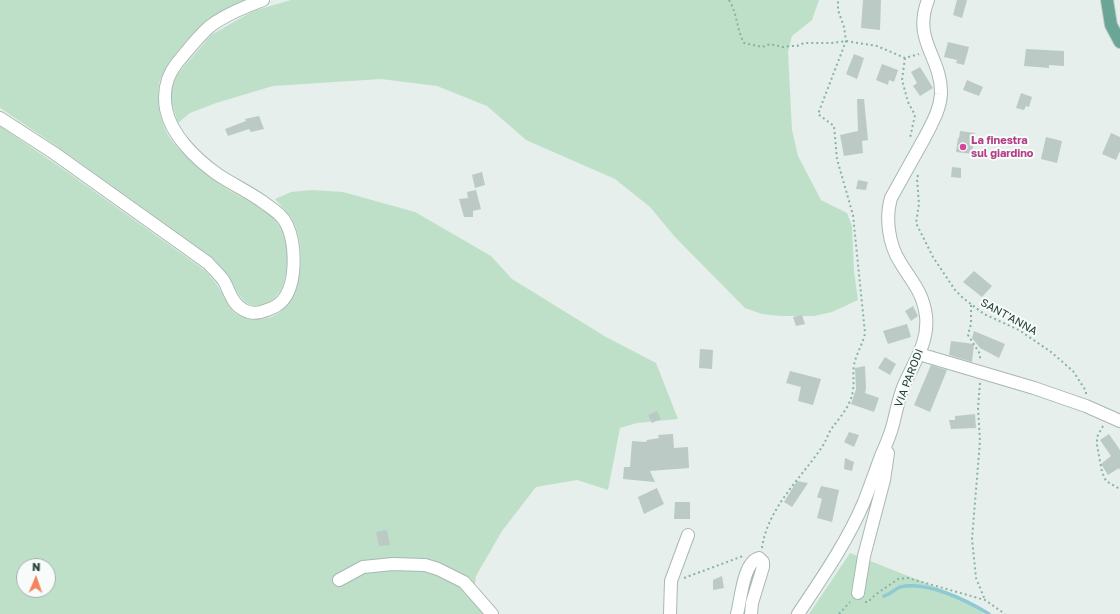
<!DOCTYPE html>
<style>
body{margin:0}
#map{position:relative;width:1120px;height:614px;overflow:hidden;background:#e6efeb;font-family:"Golos Text",sans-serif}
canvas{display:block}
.north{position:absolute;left:16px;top:558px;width:40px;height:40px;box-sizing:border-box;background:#f7fbf9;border:1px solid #a3b1ad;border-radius:50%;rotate:2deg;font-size:11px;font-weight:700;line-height:16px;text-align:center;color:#24423a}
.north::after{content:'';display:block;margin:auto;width:14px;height:18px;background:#f4845f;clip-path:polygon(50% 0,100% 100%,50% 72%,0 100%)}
</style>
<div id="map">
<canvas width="1120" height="614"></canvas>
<div class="north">N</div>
</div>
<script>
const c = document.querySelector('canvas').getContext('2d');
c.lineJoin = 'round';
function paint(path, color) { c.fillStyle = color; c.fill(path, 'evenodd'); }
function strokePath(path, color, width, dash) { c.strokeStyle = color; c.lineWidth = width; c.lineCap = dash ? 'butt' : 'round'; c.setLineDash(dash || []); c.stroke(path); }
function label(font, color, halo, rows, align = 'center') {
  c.font = font + ' "Golos Text",sans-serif'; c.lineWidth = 4; c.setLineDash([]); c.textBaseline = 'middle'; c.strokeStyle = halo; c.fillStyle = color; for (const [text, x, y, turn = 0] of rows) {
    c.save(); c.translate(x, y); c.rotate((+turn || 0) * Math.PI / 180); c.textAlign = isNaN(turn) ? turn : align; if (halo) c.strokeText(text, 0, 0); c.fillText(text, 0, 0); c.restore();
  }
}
paint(new Path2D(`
 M 0,0 L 245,0 C 235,5 225,10 215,15 C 197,27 163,62 159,85 C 157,95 158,107 161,118 C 163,123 165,130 168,135 C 181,155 204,172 223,186 C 241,199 265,206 278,224 C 288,238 289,261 285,277 C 283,288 278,298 267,303 C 242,313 238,290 228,275 C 224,270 219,265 214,259 L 55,145 L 0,108 Z
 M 291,0 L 819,0 L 812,20 L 792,36 L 788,52 L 792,130 L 798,156 L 821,200 L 847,213 L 852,226 L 854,271 L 858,300 L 832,312 L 814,316 L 781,316 L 762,314 L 745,308 L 675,237 L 650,207 L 615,179 L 526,140 L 487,106 L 437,86 L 381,79 L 273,86 L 216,103 L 190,113 L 178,123 L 171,101 L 172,89 L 176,76 L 211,35 L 253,11 Z
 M 0,126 L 60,167 L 203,269 C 208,274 213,279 217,285 C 224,295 228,311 240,316 C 248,320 256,320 264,319 C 302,313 308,251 294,223 C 290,214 282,207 275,199 L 291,192 L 312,190 L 343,192 L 415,212 L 491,256 L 512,279 L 606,337 L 656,363 L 678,419 L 637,423 L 620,428 L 608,490 L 577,480 L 536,487 L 502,531 L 476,576 L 473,602 L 484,614 L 0,614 ZM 24,566 L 48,566 L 48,590 L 24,590 Z
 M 850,553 L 961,597 L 984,614 L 809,614 Z`), '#bfe0c8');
strokePath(new Path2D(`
 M 884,596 C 891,594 895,589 900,587 C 928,581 966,600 989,614`), '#8ec9d4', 3.5);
paint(new Path2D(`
 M 863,0 L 881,0 L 880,30 L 861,28 Z
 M 957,0 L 967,0 L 962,18 L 953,15 Z
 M 948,42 L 969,47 L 964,65 L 956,63 L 957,60 L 944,57 Z
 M 1026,49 L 1064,51 L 1064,66 L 1049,65 L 1049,68 L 1024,66 Z
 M 854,54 L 864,58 L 857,79 L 846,74 Z
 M 882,64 L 898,70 L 894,82 L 889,80 L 888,85 L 876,80 Z
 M 920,67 L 933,88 L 920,96 L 913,86 L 917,83 L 911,72 Z
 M 967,80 L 983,87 L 979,96 L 963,90 Z
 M 1021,93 L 1032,97 L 1029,107 L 1026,106 L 1024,110 L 1016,108 Z
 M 857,99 L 864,99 L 868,140 L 862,141 L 863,153 L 844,156 L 840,135 L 858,131 Z
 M 259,116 L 264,129 L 251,132 L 249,129 L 228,136 L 225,129 L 246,121 L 245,119 Z
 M 960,131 L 975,133 L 972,154 L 956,152 L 958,138 L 959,138 Z
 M 1111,133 L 1120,137 L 1120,151 L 1116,160 L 1102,154 Z
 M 1046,137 L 1062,141 L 1057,163 L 1041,159 Z
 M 952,167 L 961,168 L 961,178 L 951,177 Z
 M 482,172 L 485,185 L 475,188 L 472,175 Z
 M 858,180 L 868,182 L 866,190 L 856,189 Z
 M 476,190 L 481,209 L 473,211 L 473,217 L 464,217 L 459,199 L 468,198 L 467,192 Z
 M 974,271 L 992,286 L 982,297 L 963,282 Z
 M 913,306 L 918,316 L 911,321 L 905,311 Z
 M 802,315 L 805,324 L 796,326 L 793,317 Z
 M 907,324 L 911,337 L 888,344 L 883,331 Z
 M 974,331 L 1005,344 L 999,358 L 980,348 L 972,338 Z
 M 951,341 L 974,344 L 972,362 L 949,355 Z
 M 700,349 L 713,350 L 712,369 L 699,368 Z
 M 885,357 L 896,364 L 890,375 L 878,368 Z
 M 931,365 L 947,370 L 930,412 L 914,405 Z
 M 865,366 L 866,388 L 865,393 L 879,398 L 874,412 L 851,404 L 856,389 L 855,368 Z
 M 790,371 L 821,379 L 813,405 L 798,401 L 801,387 L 786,383 Z
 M 657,411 L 661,419 L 652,423 L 648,415 Z
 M 975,414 L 976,428 L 951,429 L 949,420 L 955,420 L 955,416 Z
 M 849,432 L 859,435 L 854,447 L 844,442 Z
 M 673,434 L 674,448 L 688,447 L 689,468 L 650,471 L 655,482 L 623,479 L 624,467 L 630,467 L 632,441 L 646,442 L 647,440 L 659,438 L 658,435 Z
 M 1109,434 L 1120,450 L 1120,470 L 1119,468 L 1108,475 L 1101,464 L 1111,456 L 1100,440 Z
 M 845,458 L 854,462 L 852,471 L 844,469 Z
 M 797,481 L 808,483 L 792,507 L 784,502 Z
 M 821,486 L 839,490 L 832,522 L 817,518 L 822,499 L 817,497 Z
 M 657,488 L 664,504 L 644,514 L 638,497 Z
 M 675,502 L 690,502 L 690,519 L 674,519 Z
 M 387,530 L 390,545 L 379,546 L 376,532 Z
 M 722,576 L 724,588 L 713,590 L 713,580 Z`), '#bbcac4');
const minor = new Path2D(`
 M 0,118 L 54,153 L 208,263 C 213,269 219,274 224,281 C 230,292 232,304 244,310 C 251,314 260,313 267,310 C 273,308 279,305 283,300 C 297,283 296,244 287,225 C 282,214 272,209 263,202 C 249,192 232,184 217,174 C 196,159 171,135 166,109 C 163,91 166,77 177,63 C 187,51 197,38 209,27 C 224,15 244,7 263,0
 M 919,354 L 1034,388 L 1086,406 L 1120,421
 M 339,580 L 363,567 L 393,564 L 425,565 L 438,569 L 464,582 L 492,614
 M 858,593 L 864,556 L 884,480 L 888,453
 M 670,614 L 671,581 L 688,535
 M 737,614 C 741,600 743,562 759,558 L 763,562 L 763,567 L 752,603 L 751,614
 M 798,614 C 822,578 847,542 864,502 C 870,487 875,472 881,456 C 885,447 889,438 892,428 C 896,414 898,399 904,385 C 914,362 929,342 926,316 C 923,292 912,282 900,262 C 889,245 885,218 891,198 C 902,178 914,157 925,137 C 932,123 940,110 941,94 C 942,57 912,41 928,0`);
const major = new Path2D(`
 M 1107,0 L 1111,25 L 1120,42`);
strokePath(minor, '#a8b8b2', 14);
strokePath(major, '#c2cac8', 14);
strokePath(new Path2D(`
 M 729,0 C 738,15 736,28 744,43 L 762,47 L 770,44 L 783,47 L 792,46 L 797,46 L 804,43 L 832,43 L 846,41 L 877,46 L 905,58 L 919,54
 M 905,58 L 902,80 L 908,102 L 915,115 L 910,138
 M 918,175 L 917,179 L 919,204 L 916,223 L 933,257 L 955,290 L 963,298 L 984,314 L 1019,330 L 1051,352 L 1073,371 L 1086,391 L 1086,394
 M 971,305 L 971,324 L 968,335 L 980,354 L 980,361
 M 980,383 L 978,408 L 980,441 L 972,539 L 976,578 L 985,600
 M 1103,426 L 1097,437 L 1097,445 L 1102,472 L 1106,481 L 1120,489
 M 762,548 C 767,509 801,478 822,447 C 826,441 828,434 832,428 C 838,420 846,411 850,401 C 856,387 852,377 854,365 C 856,354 863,344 865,333 L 853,215 L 837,159 L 834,126 L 818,114 L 846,41 L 844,27 L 838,10 L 838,0
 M 684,578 L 743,556
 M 865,602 L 868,602 L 875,595 L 898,579 L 908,578 L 985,600 L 1005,614
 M 839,614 L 850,602`), '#86b3a5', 2, [2, 3]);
strokePath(minor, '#fff', 12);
strokePath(major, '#6aa596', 12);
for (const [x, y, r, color] of [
 [963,147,4,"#d1479c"]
]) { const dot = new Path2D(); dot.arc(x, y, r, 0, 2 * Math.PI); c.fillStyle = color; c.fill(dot); strokePath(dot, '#f7fbf9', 1.5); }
label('bold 11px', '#b23c85', '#f7fbf9', [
 ["La finestra",971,141],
 ["sul giardino",971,154]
], 'left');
label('11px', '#24423a', '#f7fbf9', [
 ["SANT'ANNA",1009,317,29],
 ["VIA PARODI",909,378,-69]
]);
</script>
